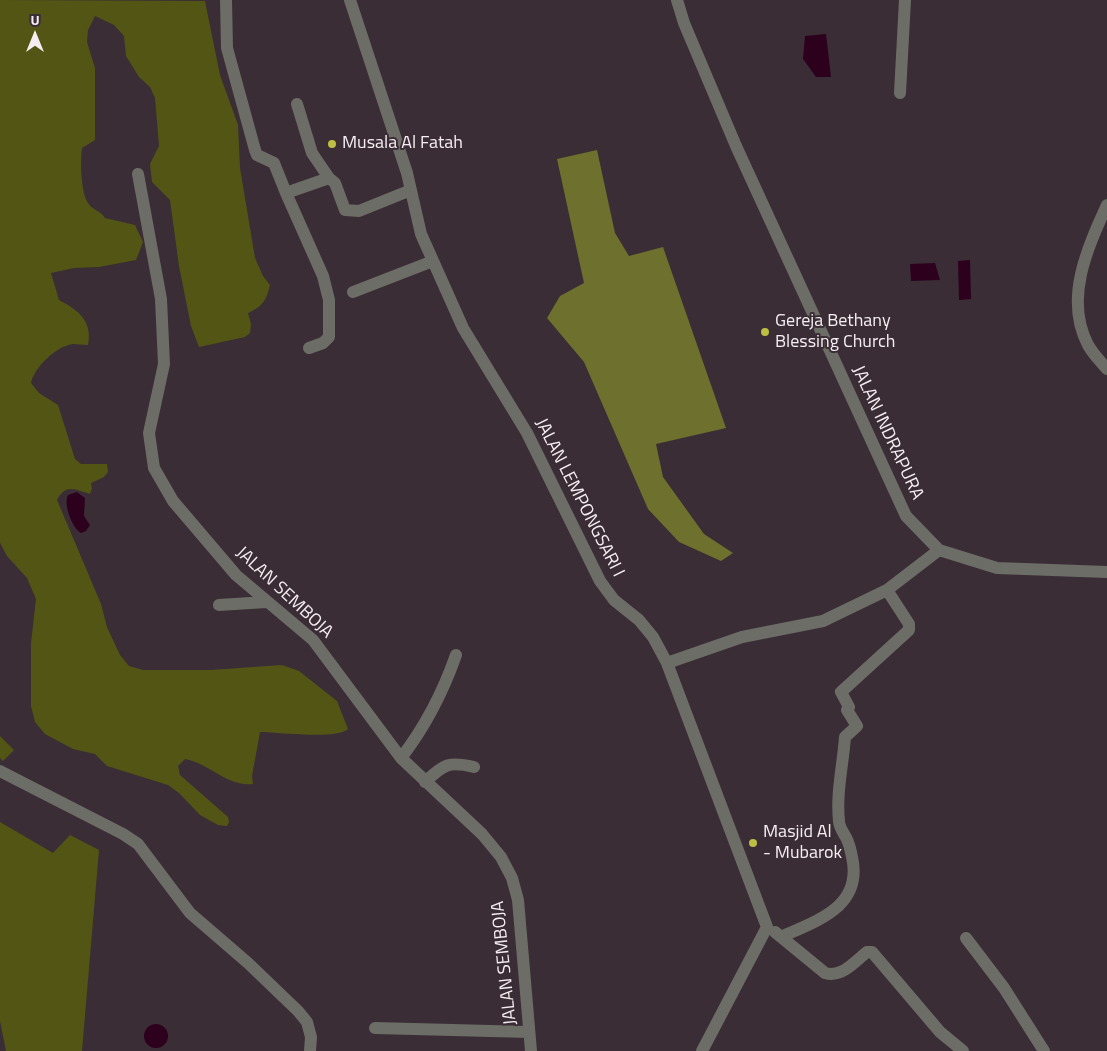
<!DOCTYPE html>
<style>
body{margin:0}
#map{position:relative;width:1107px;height:1051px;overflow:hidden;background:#3a2d35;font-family:"Titillium Web",sans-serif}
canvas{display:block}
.north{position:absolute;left:10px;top:10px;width:50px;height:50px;-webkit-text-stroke:4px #3a2d35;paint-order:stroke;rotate:0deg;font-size:14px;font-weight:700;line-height:20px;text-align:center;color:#f6edf2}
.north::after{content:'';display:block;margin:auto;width:18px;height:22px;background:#f6edf2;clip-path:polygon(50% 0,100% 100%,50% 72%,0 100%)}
</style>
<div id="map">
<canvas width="1107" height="1051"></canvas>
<div class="north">U</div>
</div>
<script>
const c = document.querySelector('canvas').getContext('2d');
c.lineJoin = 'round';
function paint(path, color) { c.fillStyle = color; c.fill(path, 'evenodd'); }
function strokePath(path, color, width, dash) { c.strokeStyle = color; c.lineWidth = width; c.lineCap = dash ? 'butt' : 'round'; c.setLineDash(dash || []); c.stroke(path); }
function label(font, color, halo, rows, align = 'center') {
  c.font = font + ' "Titillium Web",sans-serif'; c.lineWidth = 4; c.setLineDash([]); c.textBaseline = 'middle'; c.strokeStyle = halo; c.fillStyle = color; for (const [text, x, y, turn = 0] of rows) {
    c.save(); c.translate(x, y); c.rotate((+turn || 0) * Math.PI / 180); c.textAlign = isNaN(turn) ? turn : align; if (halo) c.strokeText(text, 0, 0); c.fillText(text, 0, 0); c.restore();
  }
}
paint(new Path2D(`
 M 0,0 L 205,1 L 220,75 L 238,125 L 240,168 L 255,258 L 263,276 L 270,285 C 266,301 263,306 248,313 L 251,324 L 250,333 L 245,337 L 199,347 L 191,326 L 179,266 L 170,200 L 152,182 L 150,164 L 159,146 L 155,98 L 150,87 L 139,77 L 126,56 L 124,36 L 114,25 L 95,16 L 88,30 L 87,42 L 95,68 L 95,140 L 82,148 C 80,160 81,194 88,203 C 92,210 100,210 105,218 L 135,225 L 143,242 L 136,260 L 99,267 L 74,268 L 51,273 L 59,300 C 78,310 93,321 88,345 C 83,345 77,344 73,344 C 56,346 34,368 31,383 L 39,393 L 58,405 L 75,459 L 81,464 L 107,464 L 108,472 L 104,477 L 91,483 L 92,489 L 90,494 C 76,490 66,483 57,500 L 101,604 L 107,627 L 120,655 L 129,666 L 143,670 L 211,670 L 282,665 L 299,671 L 337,701 L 348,729 C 336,740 279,732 260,732 L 252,776 L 253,784 C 227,787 209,763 185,759 L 178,766 L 180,775 L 228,817 L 229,822 L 227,826 L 218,825 L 200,815 L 179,793 L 168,785 L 107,766 L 95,754 L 73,749 L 45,734 L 35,722 L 31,706 L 31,643 L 36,599 L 27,578 L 7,556 L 0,543 Z
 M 0,736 L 14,750 L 3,761 L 0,758 Z
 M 0,822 L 53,853 L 70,835 L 99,850 L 82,1051 L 6,1051 L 0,1021 Z`), '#535515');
paint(new Path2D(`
 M 597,150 L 615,233 L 629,256 L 663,247 L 726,428 L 656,444 L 663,477 L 704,534 L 733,553 L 721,561 L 679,542 L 648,509 L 584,362 L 547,318 L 560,296 L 584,283 L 557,159 Z`), '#6e702d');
paint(new Path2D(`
 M 826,34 L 831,77 L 816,77 L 803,59 L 805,36 Z
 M 970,260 L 971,299 L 959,300 L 958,261 Z
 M 935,263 L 940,280 L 911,281 L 910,264 Z
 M 77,492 L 85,498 L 84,516 L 90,525 L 86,531 L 81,533 C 72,528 63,504 68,495 Z
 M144 1036a12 12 0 1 1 24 0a12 12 0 1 1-24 0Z`), '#2d001e');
strokePath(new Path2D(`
 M 226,0 L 227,48 L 255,150 L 257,155 L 274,163 L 286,193 L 329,178 L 335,183 L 345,210 L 359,211 L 411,190
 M 350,0 L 407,173 L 421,234 L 463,328 L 527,433 L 600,581 L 614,600 L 639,620 L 653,637 L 667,663 L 767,927 L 702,1051
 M 677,0 L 684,23 L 736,146 L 906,516 L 939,550 L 997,568 L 1107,572
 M 900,93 L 905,0
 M 297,104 L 312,153 L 329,178
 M 138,174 L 161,299 L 164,364 L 149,433 L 154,468 L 173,501 L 236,575 L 313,640 L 401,758 L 482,834 L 501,857 L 512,878 L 518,900 L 531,1051
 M 286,193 L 323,276 L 329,300 L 329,337 L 323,343 L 309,348
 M 1107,205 C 1087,249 1064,299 1088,345 C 1093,354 1101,362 1107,369
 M 353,292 L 433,261
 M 219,605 L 266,602
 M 667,663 L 742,637 L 823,621 L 887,590 L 939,550
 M 401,758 C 425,727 443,692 456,655
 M 0,771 L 123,834 L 138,844 L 190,913 L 248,963 L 298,1011 L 307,1022 L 311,1037 L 310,1051
 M 425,782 C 444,764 449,761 474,767
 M 775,932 L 825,973 C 842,978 854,962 867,952 L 872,952 L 940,1032 L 963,1051
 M 781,937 C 819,920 863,906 852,857 C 851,852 850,847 848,842 C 846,835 839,829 839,821 C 836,793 843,765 845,737 L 857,726 L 847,710 L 849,707 L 841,692 L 909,630 L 909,624 L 887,590
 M 966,938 L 1004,988 L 1044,1051
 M 375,1028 L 529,1032`), '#6c6d66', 12);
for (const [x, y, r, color] of [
 [332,144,5,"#bcbf43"],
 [765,332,5,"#bcbf43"],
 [753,843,5,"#bcbf43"]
]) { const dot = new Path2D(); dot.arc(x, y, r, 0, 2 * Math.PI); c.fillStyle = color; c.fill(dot); strokePath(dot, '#3a2d35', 2); }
label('18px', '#f6edf2', '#3a2d35', [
 ["Musala Al Fatah",342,144],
 ["Gereja Bethany",775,322],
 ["Blessing Church",775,343],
 ["Masjid Al",763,833],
 ["- Mubarok",763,854]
], 'left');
label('18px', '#f6edf2', '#3a2d35', [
 ["JALAN INDRAPURA",887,433,65],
 ["JALAN LEMPONGSARI I",579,498,63],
 ["JALAN SEMBOJA",284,593,43],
 ["JALAN SEMBOJA",505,963,-96]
]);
</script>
